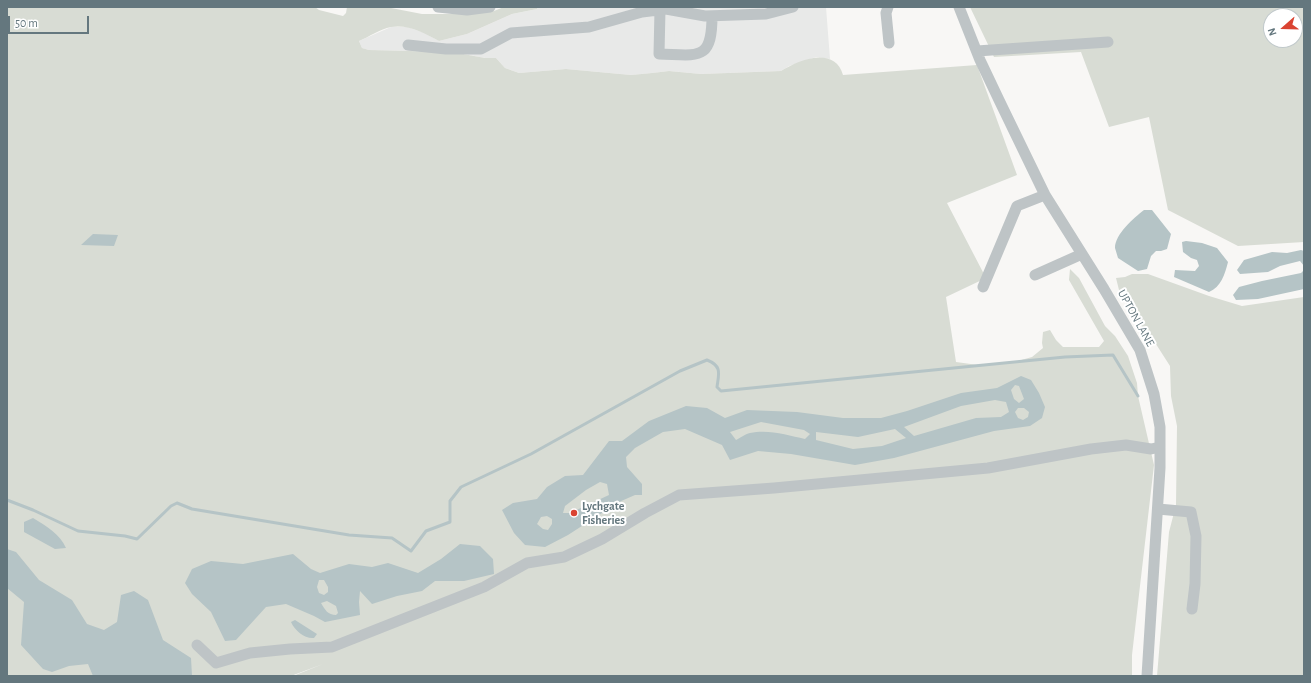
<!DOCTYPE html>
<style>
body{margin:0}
#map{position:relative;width:1311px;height:683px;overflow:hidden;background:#f8f7f5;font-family:"Alegreya Sans",sans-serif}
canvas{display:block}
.frame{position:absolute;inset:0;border:8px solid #64777e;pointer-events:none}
.north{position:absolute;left:1263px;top:8px;width:40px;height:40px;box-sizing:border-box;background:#fff;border:1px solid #c1c9cb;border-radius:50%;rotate:250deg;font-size:11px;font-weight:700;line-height:16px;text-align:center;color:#64777e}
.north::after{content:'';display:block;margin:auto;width:14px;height:18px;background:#da4332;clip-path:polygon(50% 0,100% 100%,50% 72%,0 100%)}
.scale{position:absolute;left:8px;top:16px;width:81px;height:18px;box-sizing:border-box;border:2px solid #64777e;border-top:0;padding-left:5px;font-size:12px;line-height:14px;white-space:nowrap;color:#64777e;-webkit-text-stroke:3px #fff;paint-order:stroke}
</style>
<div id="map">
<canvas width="1311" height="683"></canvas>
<div class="frame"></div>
<div class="north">N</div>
<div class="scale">50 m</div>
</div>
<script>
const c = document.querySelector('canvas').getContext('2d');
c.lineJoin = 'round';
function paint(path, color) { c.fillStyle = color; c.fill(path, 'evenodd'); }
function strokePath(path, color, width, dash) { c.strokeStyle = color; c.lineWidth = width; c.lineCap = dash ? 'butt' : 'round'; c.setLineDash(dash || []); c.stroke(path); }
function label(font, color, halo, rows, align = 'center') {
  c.font = font + ' "Alegreya Sans",sans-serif'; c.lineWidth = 4; c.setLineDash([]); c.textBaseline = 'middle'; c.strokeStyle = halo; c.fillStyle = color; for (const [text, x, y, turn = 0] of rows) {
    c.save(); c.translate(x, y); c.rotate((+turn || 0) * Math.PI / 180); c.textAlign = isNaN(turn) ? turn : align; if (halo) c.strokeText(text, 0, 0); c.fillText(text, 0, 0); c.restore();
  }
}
paint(new Path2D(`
 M 537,7 L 826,7 L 830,59 L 816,57 L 789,66 L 781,71 L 701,74 L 669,71 L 652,73 L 631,75 L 566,69 L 519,73 L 505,68 L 496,58 L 485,58 L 452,52 L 369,50 L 362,48 L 359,41 L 391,27 L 408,27 L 425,33 L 439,41 L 467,34 L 512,14 L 537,9 Z`), '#e8e9e8');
paint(new Path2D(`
 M 7,7 L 315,7 L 319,10 L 343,16 L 346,13 L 347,7 L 386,7 L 422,14 L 455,14 L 494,11 L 504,7 L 537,7 L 537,9 L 512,14 L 467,34 L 439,41 C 425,33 408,24 391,27 C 380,29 369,37 359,41 L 362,48 L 369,50 L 452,52 L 485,58 L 496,58 L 505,68 L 519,73 L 566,69 L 631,75 L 652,73 L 669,71 L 701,74 L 781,71 C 800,59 835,46 843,75 L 977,65 L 1017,175 L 947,203 L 986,278 L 946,297 L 956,362 L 978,365 L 1014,362 L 1032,357 L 1043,348 L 1042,343 L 1043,332 L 1050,330 L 1056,340 L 1063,347 L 1099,347 L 1104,341 L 1069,280 L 1070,269 L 1079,278 L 1105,326 L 1115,336 L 1128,356 L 1137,383 L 1138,396 L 1154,465 L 1132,655 L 1132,676 L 293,676 L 323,664 L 291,676 L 7,676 Z
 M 970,7 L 1304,7 L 1304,242 L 1238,246 L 1168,210 L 1149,117 L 1109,127 L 1081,52 L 994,57 ZM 1271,16 L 1295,16 L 1295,40 L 1271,40 Z
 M 1132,274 L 1148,274 L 1209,296 L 1242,306 L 1304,297 L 1304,676 L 1157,676 L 1169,532 L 1176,505 L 1177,426 L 1171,396 L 1170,366 L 1154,341 L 1138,322 L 1120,294 L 1116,278 L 1125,277 Z`), '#d8dcd4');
paint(new Path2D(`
 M 1144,210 L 1152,210 L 1171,234 L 1167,249 L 1161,251 L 1156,251 L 1151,256 L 1147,269 L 1138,271 L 1118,258 C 1117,255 1116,251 1115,248 C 1115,234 1134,218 1144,210 Z
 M 93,234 L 118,235 L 114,246 L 81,245 Z
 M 1186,241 L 1202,243 L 1217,248 L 1228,262 C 1225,274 1221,287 1209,292 L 1174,277 L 1175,270 L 1195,271 L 1199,266 L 1197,260 L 1191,258 L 1183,252 L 1182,242 Z
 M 1301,250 L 1304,251 L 1304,266 L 1300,261 L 1280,266 L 1268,272 L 1240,274 L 1237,270 L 1244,260 L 1272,252 L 1287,253 Z
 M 1304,270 L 1304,289 L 1258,299 L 1236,300 L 1233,295 L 1239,287 L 1262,281 L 1301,273 Z
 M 1021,376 L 1031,380 L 1039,393 L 1045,407 L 1042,418 L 1030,426 L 994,431 L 894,458 L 855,465 L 791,454 L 758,451 L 730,460 L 722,445 L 685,429 L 663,432 L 635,448 L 626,457 L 627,467 L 642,484 L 642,495 L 635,495 L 619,502 L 568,535 L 545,547 L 525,545 L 514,533 L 502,510 L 513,503 L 537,499 L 547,487 L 565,476 L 583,475 L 609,441 L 622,441 L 649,421 L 686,406 L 707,408 L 725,418 L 747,410 L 797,412 L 843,418 L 881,418 L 907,411 L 961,393 L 997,388 ZM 1015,385 L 1019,386 L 1024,399 L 1019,403 L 1014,399 L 1011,390 ZM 995,400 L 1006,402 L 1009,412 L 1001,417 L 976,418 L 914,436 L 904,427 L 961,406 ZM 1018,408 L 1024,408 L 1029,412 L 1028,417 L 1023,420 L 1018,418 L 1015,412 ZM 761,422 L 804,430 L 810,434 L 805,439 C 788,435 768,429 750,433 C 745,434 740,438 736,440 L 730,432 ZM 895,429 L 906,438 L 882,446 L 853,449 L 816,440 L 816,432 L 858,437 ZM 600,482 L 607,484 L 609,495 L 570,513 L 563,513 L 565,506 L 586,490 ZM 547,516 L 552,519 L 552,524 L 548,530 L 543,529 L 537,524 L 541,517 Z
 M 33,518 C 46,526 60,534 66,548 L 55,549 L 24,532 L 24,522 Z
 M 460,544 L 480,546 L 493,559 L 494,574 L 464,581 L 435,581 L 422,591 L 397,596 L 372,604 L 360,591 L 359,602 L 360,615 L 325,622 L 314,616 L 286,604 L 266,607 L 236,640 L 225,641 L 211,612 L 192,594 L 185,583 L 192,569 L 211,561 L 243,564 L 293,554 L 311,569 L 320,573 L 349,564 L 372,567 L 388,563 L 418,573 L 441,559 ZM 319,580 L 324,580 L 328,587 L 328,592 L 324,595 L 319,593 L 317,587 ZM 327,601 L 336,606 L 338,613 L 336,615 C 328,615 325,610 321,603 Z
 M 7,549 L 16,552 L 39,580 L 72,600 L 87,624 L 104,630 L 117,622 L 121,595 L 134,591 L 148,600 L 163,640 L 191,658 L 192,676 L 93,676 L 88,664 L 69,666 L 52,672 L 43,669 L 21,645 L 24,602 L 7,588 Z
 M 295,620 L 317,634 L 314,638 C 305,639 295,631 291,622 Z`), '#b5c4c6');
strokePath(new Path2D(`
 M 7,500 L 33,510 L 78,531 L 125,536 L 137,539 L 171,506 L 177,503 L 192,509 L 349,535 L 392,538 L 411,551 L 426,531 L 450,522 L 450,501 L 461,487 L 531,454 L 680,371 L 707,360 C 722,366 719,373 717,387 L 721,391 L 1065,357 L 1113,355 L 1138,396`), '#b5c4c6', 3);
strokePath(new Path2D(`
 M 438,7 L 467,10 L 490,7
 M 664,7 L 666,9 L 705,16 L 766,14 L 793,7
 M 888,7 L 886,13 L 889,43
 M 959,7 L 980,60 L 999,100 L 1045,195 L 1104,289 L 1140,350 L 1154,394 L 1160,427 L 1160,468 L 1147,676
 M 660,10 L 659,54 C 698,55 712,62 712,16
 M 408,45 L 446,49 L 481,49 L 511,33 L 589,27 L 642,12 L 666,9
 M 977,51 L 1108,42
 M 1035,275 L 1082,254
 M 983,287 L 1017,206 L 1045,195
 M 1158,509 L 1191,512 L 1196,536 L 1195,584 L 1192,609
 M 197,645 L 216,663 L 250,653 L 290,649 L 332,647 L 484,587 L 527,563 L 564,557 L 602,539 L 645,513 L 679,495 L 774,488 L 988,468 L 1091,449 L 1126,445 L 1151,449 L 1160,447`), '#bec4c6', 11);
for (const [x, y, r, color] of [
 [574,513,4,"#da4332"]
]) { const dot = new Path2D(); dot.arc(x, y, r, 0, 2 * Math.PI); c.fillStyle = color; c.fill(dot); strokePath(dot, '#fff', 1.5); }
label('12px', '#64777e', '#fff', [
 ["UPTON LANE",1136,318,61]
]);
label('bold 12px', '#64777e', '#fff', [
 ["Lychgate",582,506],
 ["Fisheries",582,520]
], 'left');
</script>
